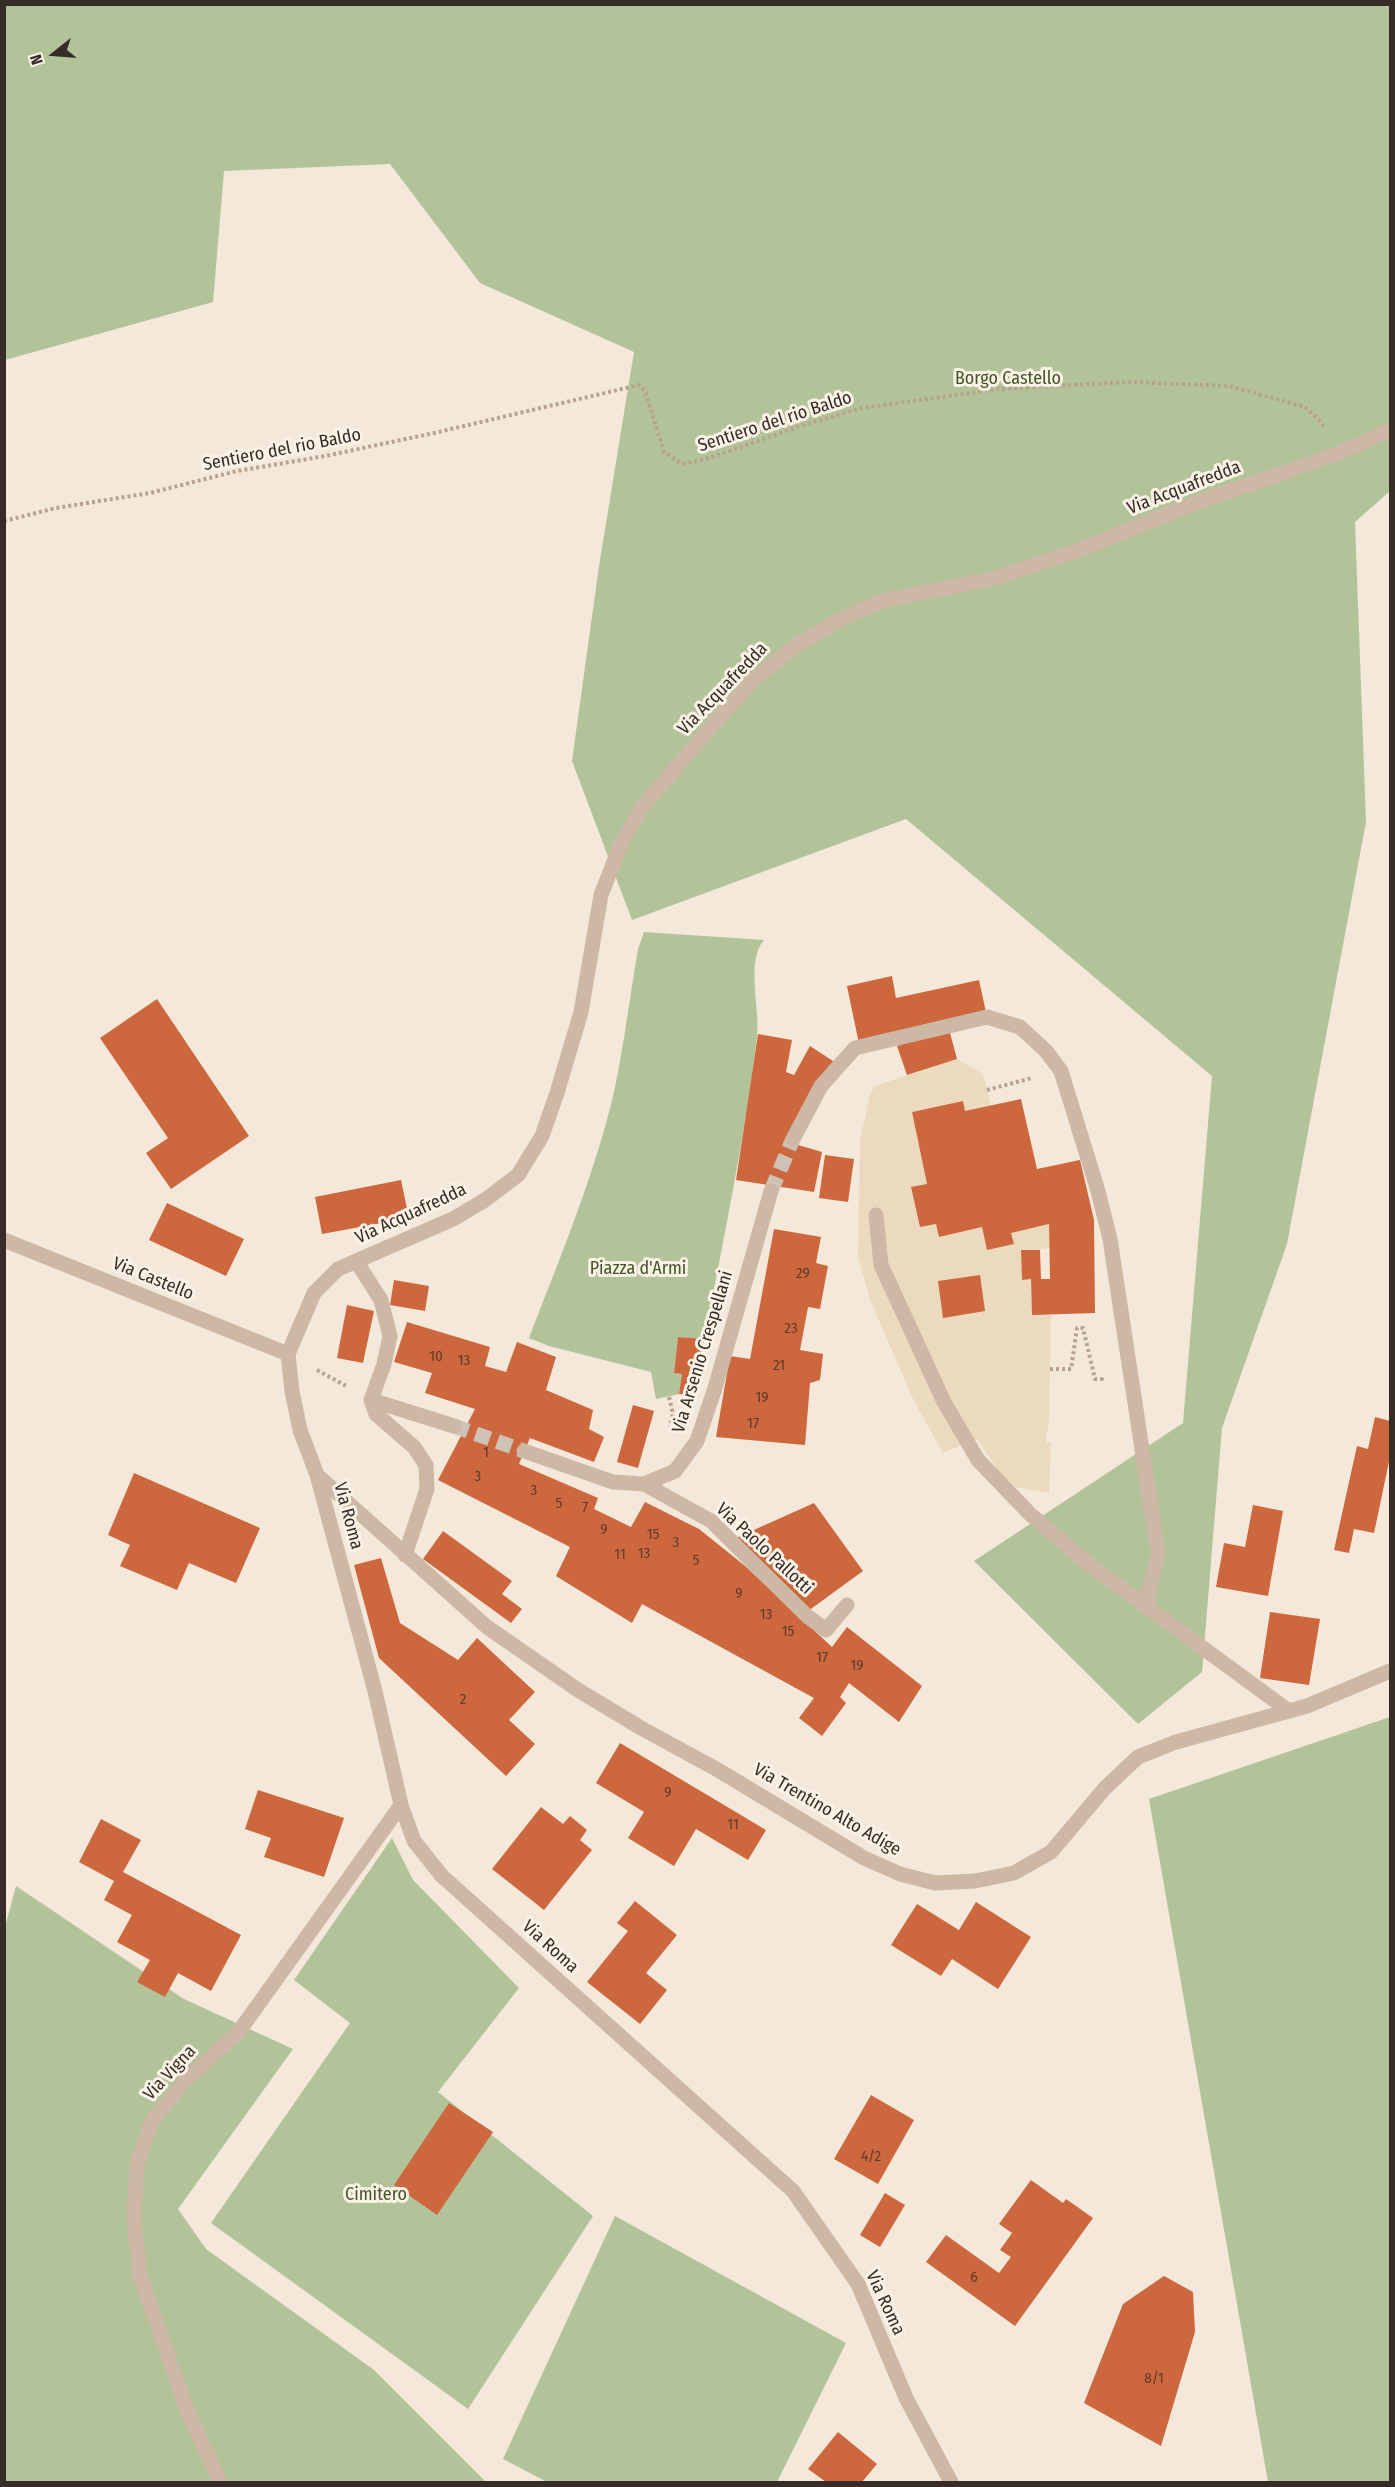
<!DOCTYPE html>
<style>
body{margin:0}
#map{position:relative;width:1395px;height:2487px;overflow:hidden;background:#f3e8d9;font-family:"Fira Sans Condensed",sans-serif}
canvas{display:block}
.frame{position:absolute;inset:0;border:6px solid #372c27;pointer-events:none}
.north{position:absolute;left:24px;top:24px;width:60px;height:60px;-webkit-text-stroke:4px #faf2e6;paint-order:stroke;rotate:253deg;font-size:16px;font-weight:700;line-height:24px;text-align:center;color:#372c27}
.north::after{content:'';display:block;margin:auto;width:21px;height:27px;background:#372c27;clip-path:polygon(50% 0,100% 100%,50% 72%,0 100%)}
</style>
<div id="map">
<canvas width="1395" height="2487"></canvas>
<div class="frame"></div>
<div class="north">N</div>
</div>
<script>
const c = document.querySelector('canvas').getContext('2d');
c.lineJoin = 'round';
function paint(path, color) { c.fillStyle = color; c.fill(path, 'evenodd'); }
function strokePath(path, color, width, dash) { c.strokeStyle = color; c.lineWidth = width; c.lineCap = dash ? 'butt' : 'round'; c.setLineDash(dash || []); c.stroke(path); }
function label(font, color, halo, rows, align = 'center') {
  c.font = font + ' "Fira Sans Condensed",sans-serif'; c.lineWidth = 6; c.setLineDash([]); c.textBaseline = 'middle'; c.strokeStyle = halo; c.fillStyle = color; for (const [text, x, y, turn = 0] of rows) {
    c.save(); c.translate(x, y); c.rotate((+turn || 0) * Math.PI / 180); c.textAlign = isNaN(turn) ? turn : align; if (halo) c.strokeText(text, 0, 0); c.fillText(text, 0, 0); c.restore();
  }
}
paint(new Path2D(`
 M 5,5 L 1390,5 L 1390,491 L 1355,522 L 1366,822 L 1287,1244 L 1222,1428 L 1202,1672 L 1138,1724 L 974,1561 L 1183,1423 L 1212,1076 L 906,819 L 632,920 L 572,761 L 599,566 L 634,352 L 480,283 L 390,164 L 224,171 L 213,302 L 5,360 Z
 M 644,932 L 764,940 C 745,961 761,1011 757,1038 C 744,1139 724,1239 704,1339 L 678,1337 L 674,1373 L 682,1374 L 679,1394 L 656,1399 L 651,1372 L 549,1346 L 529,1338 C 559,1260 595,1174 614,1092 C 624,1045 630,996 638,949 Z
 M 1390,1717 L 1390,2482 L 1268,2482 L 1149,1799 Z
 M 392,1838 L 413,1880 L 519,1988 L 438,2092 L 593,2216 L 468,2409 L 211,2223 L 350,2023 L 294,1980 Z
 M 16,1886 L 184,1999 L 293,2049 L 178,2209 L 206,2249 L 374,2370 L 486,2482 L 5,2482 L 4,1931 Z
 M 615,2216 L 846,2343 L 777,2482 L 547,2482 L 503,2459 Z`), '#b3c399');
paint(new Path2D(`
 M 957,1059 L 983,1074 L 991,1106 L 965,1111 L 962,1101 L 912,1112 L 927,1184 L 911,1188 L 920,1227 L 936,1224 L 939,1237 L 982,1227 L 987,1250 L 1013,1244 L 1011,1233 L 1049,1224 L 1049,1248 L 1021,1251 L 1022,1279 L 1031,1279 L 1032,1314 L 1051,1315 L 1049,1419 L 1046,1442 L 1051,1443 L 1049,1493 L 1016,1487 L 1001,1474 L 977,1439 L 943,1453 L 914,1401 L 870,1300 L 858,1257 L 860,1141 L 870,1094 L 875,1086 Z`), '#ecdabf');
paint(new Path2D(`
 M 892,976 L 896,998 L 979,980 L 987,1017 L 859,1044 L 847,986 Z
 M 157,999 L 249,1136 L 171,1189 L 146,1153 L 168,1138 L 100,1038 Z
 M 949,1029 L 957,1059 L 907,1075 L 897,1046 Z
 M 758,1034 L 792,1040 L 786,1072 L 794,1075 L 810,1046 L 836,1063 L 788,1142 L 822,1152 L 814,1192 L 736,1180 Z
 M 1021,1099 L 1037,1169 L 1080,1160 L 1094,1220 L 1095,1313 L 1032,1315 L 1031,1279 L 1022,1280 L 1021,1250 L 1040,1250 L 1041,1279 L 1050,1279 L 1049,1224 L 1011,1233 L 1014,1244 L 987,1250 L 982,1227 L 939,1237 L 936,1224 L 920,1227 L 911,1187 L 927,1184 L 912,1112 L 963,1101 L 965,1111 Z
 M 825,1155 L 854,1159 L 848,1202 L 819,1198 Z
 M 401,1180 L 409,1218 L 322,1234 L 315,1197 Z
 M 167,1203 L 244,1239 L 226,1276 L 149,1240 Z
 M 774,1229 L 821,1237 L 816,1263 L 828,1266 L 820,1309 L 808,1307 L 800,1350 L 823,1354 L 820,1380 L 810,1383 L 805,1445 L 716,1437 L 730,1356 L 750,1359 Z
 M 980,1275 L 985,1311 L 943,1318 L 938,1281 Z
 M 394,1280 L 429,1286 L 425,1311 L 390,1305 Z
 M 347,1305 L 374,1311 L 363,1363 L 337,1358 Z
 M 407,1322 L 490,1347 L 485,1366 L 506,1372 L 517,1342 L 556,1357 L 546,1390 L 593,1410 L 589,1429 L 604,1437 L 594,1462 L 530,1438 L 519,1464 L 598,1498 L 594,1509 L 631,1527 L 645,1502 L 699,1529 L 744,1565 L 832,1647 L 847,1627 L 922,1686 L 899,1722 L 849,1683 L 840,1697 L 846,1703 L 822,1736 L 799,1718 L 814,1698 L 642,1604 L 632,1623 L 556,1576 L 570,1547 L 438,1480 L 475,1409 L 425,1393 L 432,1373 L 394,1362 Z
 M 678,1337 L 704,1339 L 696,1396 L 679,1394 L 682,1374 L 674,1373 Z
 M 633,1405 L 654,1411 L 638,1468 L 617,1462 Z
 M 1375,1417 L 1390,1421 L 1390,1457 L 1374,1533 L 1354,1529 L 1349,1553 L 1334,1550 L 1357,1446 L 1368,1449 Z
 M 134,1473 L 260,1528 L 236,1583 L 189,1563 L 177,1590 L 120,1566 L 130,1545 L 108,1535 Z
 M 814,1503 L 863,1571 L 808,1611 L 736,1538 Z
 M 1253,1505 L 1283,1511 L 1268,1596 L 1216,1587 L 1224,1543 L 1245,1547 Z
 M 443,1531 L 512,1581 L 502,1594 L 522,1609 L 511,1623 L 423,1559 Z
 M 381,1558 L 400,1623 L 458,1660 L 477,1638 L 535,1692 L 509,1720 L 535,1744 L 506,1776 L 379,1658 L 354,1565 Z
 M 1270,1612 L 1320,1619 L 1309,1685 L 1260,1678 Z
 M 620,1743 L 766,1830 L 748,1860 L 696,1829 L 674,1866 L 628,1838 L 644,1812 L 596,1783 Z
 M 258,1790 L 344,1818 L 324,1877 L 264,1857 L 271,1838 L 245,1829 Z
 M 541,1807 L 563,1824 L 570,1816 L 587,1830 L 580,1840 L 592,1850 L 544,1910 L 492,1869 Z
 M 101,1819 L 141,1840 L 123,1872 L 241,1935 L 211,1991 L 178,1973 L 165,1997 L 137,1982 L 150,1960 L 117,1942 L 132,1915 L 104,1900 L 114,1881 L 79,1862 Z
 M 635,1901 L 677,1935 L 646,1973 L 667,1990 L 640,2024 L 587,1982 L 628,1931 L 617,1923 Z
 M 976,1902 L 1031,1937 L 998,1989 L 952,1959 L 941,1976 L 891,1945 L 917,1904 L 959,1930 Z
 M 871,2095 L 914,2120 L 878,2184 L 834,2159 Z
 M 449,2103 L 493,2132 L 437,2215 L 394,2185 Z
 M 1031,2180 L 1063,2203 L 1066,2199 L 1093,2218 L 1015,2326 L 926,2262 L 946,2235 L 999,2273 L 1011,2257 L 1000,2250 L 1012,2233 L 999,2224 Z
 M 885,2193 L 905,2205 L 880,2247 L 860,2235 Z
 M 1164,2276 L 1193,2292 L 1195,2332 L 1161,2446 L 1084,2403 L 1123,2304 Z
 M 838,2432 L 877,2464 L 862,2482 L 826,2482 L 808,2469 Z`), '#cd673d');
strokePath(new Path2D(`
 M 771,1191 L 793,1139
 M 454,1426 L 524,1451`), '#cdc2b5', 15, [15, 8]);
strokePath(new Path2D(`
 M 4,521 L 56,508 L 150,493 L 237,471 L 325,456 L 434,433 L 639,385 L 645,391 L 664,452 L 682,464 L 710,458 L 800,426 L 862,408 L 999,389 L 1129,382 L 1229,386 L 1305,407 L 1321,422 L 1325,429
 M 987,1090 L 1032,1078
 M 1050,1369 L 1071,1369 L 1077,1328 L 1083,1328 L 1095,1379 L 1102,1379 L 1102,1376
 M 317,1370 L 348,1387
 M 669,1397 L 673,1414 L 670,1427`), '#b8a28f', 4, [3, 3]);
strokePath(new Path2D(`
 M 793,1139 L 821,1086 L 855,1048 L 987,1017 L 1020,1027 L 1046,1051 L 1061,1071 L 1098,1191 L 1110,1239 L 1158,1554 L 1146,1606
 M 876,1215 L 881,1265 L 944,1402 L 978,1460 L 1030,1514 L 1091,1566 L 1289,1711
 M 4,1240 L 288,1354
 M 356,1261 L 381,1300 L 390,1336 L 384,1364 L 371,1400 L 376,1414 L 414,1447 L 426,1465 L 427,1489 L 405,1555
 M 371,1400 L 454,1426
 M 524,1451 L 613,1482 L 644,1484 L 675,1471 L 697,1441 L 715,1388 L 771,1191
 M 317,1475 L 487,1627 L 578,1690 L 641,1728 L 718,1770 L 864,1858 L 900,1874 L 935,1883 L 975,1881 L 1014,1873 L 1051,1852 L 1105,1788 L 1138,1757 L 1176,1742 L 1307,1706 L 1390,1671
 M 644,1484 L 711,1521 L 807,1616 L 826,1630 L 847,1605
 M 220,2482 L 186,2408 L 140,2274 L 134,2219 L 137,2163 L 152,2121 L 184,2082 L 240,2030 L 401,1805
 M 951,2482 L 906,2398 L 858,2284 L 793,2191 L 442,1876 L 414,1841 L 401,1805 L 375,1691 L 317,1475 L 300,1430 L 292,1391 L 288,1354 L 314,1293 L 338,1269 L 453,1219 L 485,1200 L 518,1175 L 542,1136 L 557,1093 L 581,1012 L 601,895 L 622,841 L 643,806 L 716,721 L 755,679 L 795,646 L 837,621 L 882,601 L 995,578 L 1076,551 L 1190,505 L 1337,454 L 1390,430`), '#ccb8a5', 15);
label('15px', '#5c3b2c', null, [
 ["29",803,1274],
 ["23",791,1329],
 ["10",436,1357],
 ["13",464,1361],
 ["21",779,1366],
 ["19",762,1398],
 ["17",753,1424],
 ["1",486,1453],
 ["3",478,1477],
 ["3",534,1491],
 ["5",559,1504],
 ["7",585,1508],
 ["9",604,1530],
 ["15",653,1535],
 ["3",676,1543],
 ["13",644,1554],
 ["11",620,1555],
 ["5",696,1561],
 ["9",739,1594],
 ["13",766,1615],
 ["15",788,1632],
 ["17",822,1658],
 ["19",857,1666],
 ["2",463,1700],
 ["9",668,1793],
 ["11",733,1825],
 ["4/2",871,2157],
 ["6",974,2278],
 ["8/1",1154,2379]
]);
label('18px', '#445729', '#faf2e6', [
 ["Borgo Castello",1008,379],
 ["Piazza d'Armi",638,1269],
 ["Cimitero",376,2195]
]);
label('18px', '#372c27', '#faf2e6', [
 ["Sentiero del rio Baldo",775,422,-18],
 ["Sentiero del rio Baldo",282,450,-11],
 ["Via Acquafredda",1184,488,-21],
 ["Via Acquafredda",723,689,-46],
 ["Via Acquafredda",411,1214,-25],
 ["Via Castello",153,1279,22],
 ["Via Arsenio Crespellani",703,1352,-73],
 ["Via Roma",348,1516,75],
 ["Via Paolo Pallotti",764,1549,43],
 ["Via Trentino Alto Adige",827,1810,30],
 ["Via Roma",550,1947,42],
 ["Via Vigna",170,2073,-47],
 ["Via Roma",885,2303,65]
]);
</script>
